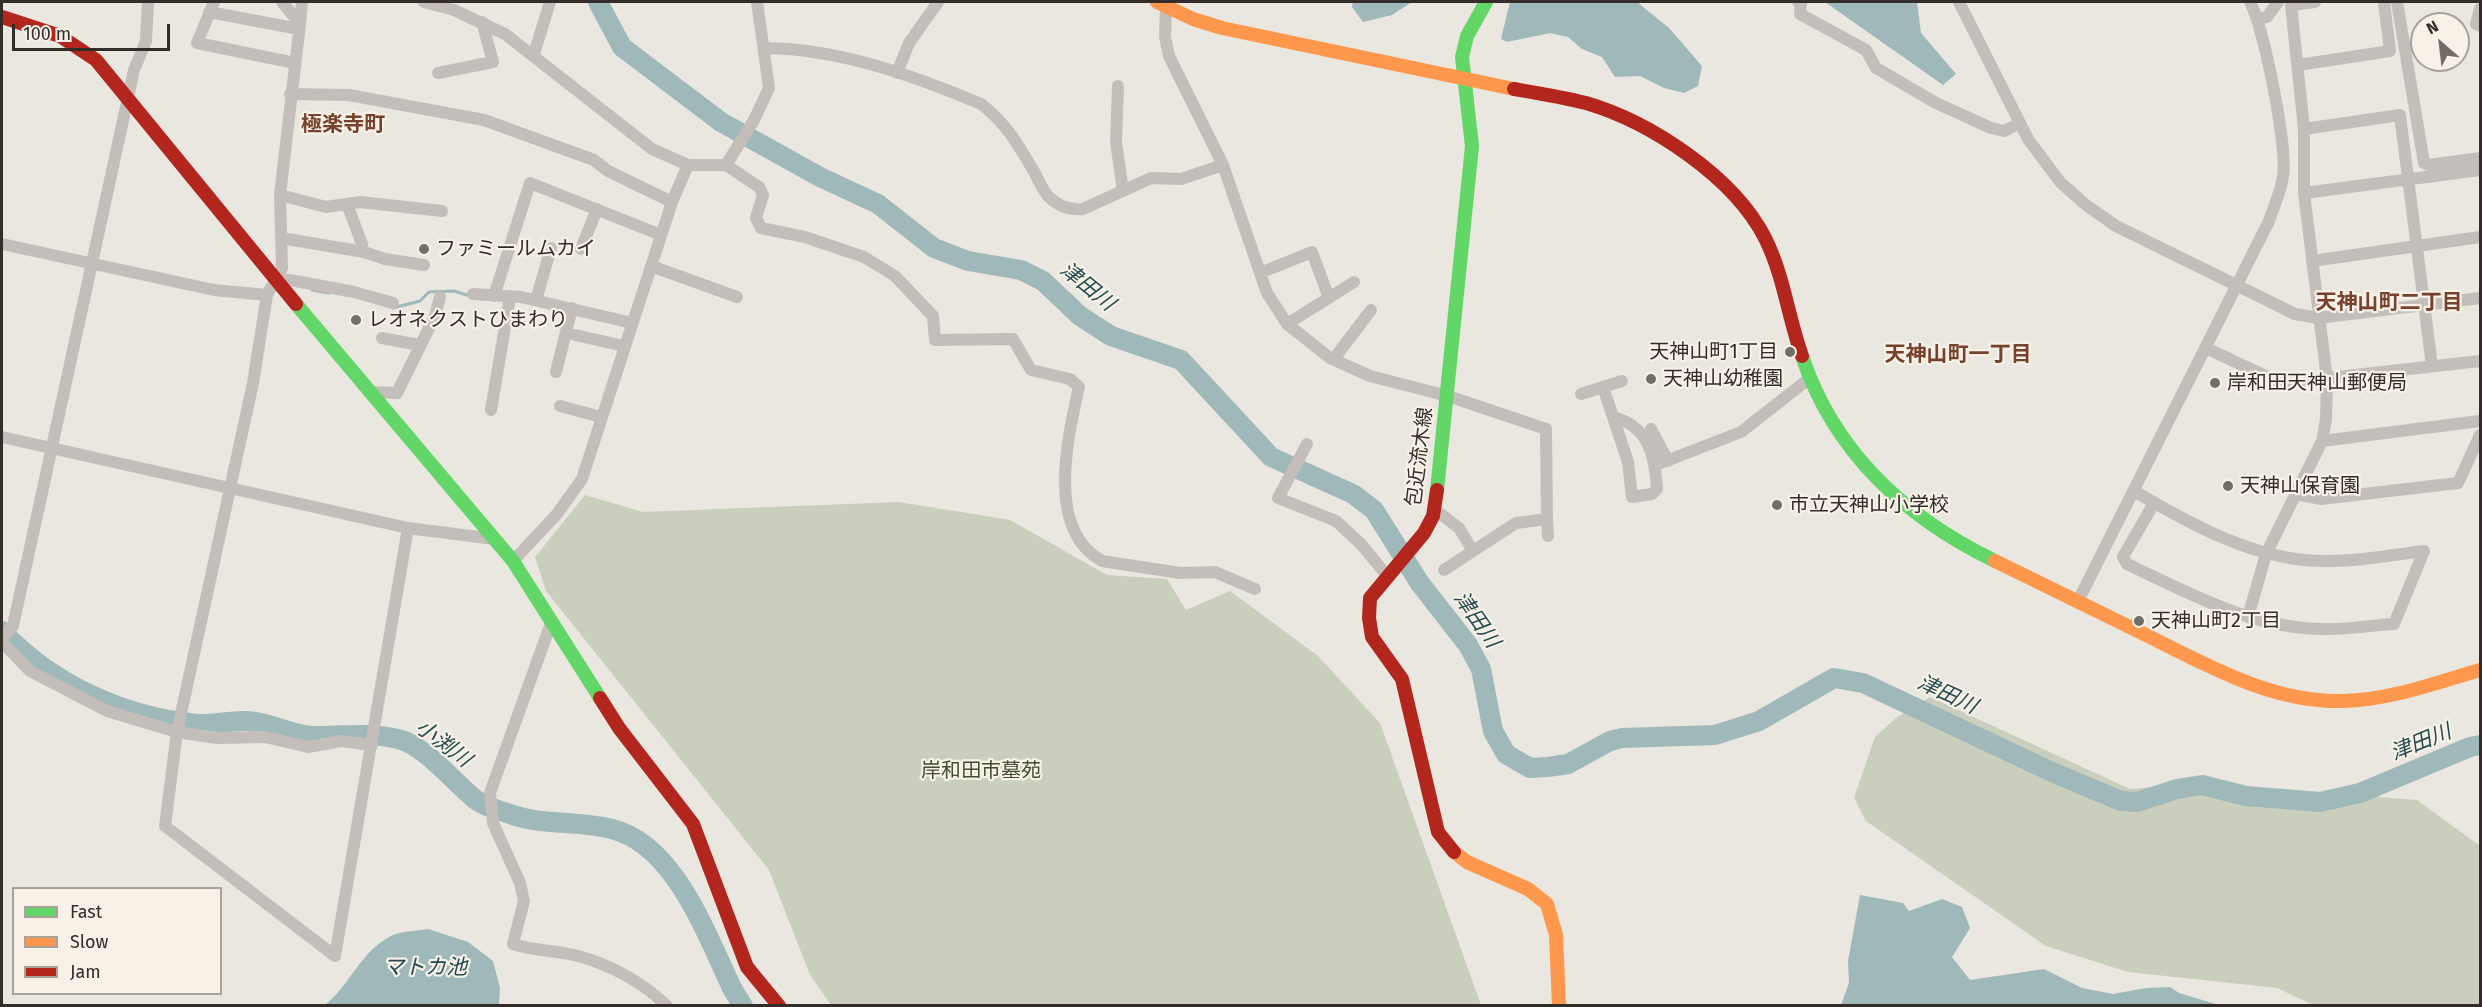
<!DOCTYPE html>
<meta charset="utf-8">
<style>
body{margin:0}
#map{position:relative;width:2482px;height:1007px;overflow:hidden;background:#eae6e0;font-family:"Fira Sans",sans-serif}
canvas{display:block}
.frame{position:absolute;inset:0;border:3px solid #332c28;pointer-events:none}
.legend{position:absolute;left:12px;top:887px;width:210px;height:108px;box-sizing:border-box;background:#f7f1e8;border:2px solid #a9a29b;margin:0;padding:8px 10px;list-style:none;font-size:18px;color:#332c28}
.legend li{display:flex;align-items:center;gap:12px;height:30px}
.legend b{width:30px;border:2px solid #a9a29b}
.north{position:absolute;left:2410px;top:12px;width:60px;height:60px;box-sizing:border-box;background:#f7f1e8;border:2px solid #a9a29b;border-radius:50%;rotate:332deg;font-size:16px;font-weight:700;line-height:24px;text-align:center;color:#332c28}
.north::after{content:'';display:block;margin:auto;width:21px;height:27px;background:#736d68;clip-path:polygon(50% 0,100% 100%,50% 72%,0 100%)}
.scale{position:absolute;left:12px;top:24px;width:158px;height:27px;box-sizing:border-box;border:3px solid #332c28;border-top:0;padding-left:8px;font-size:18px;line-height:21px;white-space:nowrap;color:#332c28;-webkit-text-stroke:4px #f7f1e8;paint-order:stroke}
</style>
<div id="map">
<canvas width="2482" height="1007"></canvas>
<div class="frame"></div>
<ul class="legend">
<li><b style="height:8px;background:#63d668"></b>Fast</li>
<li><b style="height:8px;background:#ff974d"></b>Slow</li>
<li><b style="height:8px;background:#b3261e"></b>Jam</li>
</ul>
<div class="north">N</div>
<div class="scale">100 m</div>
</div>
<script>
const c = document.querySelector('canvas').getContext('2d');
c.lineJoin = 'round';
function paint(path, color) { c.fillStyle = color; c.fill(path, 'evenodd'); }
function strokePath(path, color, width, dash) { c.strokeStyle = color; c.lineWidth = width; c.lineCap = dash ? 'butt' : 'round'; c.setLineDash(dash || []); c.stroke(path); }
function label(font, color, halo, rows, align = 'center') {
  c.font = font + ' "Fira Sans","Noto Sans JP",sans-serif'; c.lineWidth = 4.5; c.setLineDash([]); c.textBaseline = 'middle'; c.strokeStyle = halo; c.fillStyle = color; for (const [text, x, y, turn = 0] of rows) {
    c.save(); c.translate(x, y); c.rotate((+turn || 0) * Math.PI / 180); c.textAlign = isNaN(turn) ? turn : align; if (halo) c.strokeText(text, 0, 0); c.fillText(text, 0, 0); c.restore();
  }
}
paint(new Path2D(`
 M 585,495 L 643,512 L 899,502 L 1010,520 L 1107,575 L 1167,579 L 1186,610 L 1230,591 L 1318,656 L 1380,723 L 1481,1005 L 831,1005 L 810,975 L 769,870 L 546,591 L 535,557 Z
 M 1930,697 L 2130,789 L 2199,783 L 2417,800 L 2480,846 L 2480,1005 L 2313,1005 L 2277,988 L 2128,972 L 2046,946 L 1866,821 L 1854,798 L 1875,737 L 1896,718 Z`), '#cacebc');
paint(new Path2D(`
 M 1353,2 L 1412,2 L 1392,15 L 1363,22 L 1352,7 Z
 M 1510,2 L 1637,2 L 1669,28 L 1702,66 L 1698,86 L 1684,93 L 1664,88 L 1640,76 L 1615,77 L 1602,57 L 1582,49 L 1568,37 L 1550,33 L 1507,42 L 1501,39 Z
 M 1825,2 L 1917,2 L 1921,33 L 1956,74 L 1943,85 Z
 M 1860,895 L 1903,903 L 1909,911 L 1942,899 L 1962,907 L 1970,928 L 1952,957 L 1970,980 L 2044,969 L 2082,988 L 2113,994 L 2146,988 L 2170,987 L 2179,993 L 2219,1005 L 1841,1005 L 1849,983 L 1848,961 Z
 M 428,929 L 468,942 L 493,961 L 500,988 L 499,1005 L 325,1005 C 350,985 361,951 391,936 C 401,931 417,931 428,929 Z`), '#9fb8b9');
strokePath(new Path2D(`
 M 312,290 L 329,293
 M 393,308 L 420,301 L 429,292 L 454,291 L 467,295`), '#9fb8b9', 3);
strokePath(new Path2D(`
 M 598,2 L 622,47 L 721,122 L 820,177 L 878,204 L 934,248 L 968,261 L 1021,270 L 1043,281 L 1080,316 L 1111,336 L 1181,360 L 1271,457 L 1353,494 L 1374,510 L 1419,582 L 1468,645 L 1481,669 L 1493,731 L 1506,754 L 1530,768 L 1548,767 L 1568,764 L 1610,741 L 1622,738 L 1715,735 L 1759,721 L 1834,678 L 1863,683 L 2052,772 L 2121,801 L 2137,802 L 2177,789 L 2202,785 L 2246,796 L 2320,802 L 2360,793 L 2470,747 L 2480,745
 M 2,631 C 53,685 124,717 197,724 C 214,725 231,720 247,721 C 270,722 290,735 313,736 C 341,736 370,732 398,739 C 425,745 454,783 476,800 C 485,807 499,810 510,814 C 542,826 579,820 612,829 C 676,845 707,937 733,990 L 743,1006`), '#9fb8b9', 20);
strokePath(new Path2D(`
 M 214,2 L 197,43 L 295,63
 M 282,2 L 300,24 L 280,195 L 282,268 L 267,295 L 253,383 L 177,732 L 165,826 L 335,956 L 408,528 L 494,539
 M 424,2 L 454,10 L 505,34 L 652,149 L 688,165 L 726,165 L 759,187 L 763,195 L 756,218 L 761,228 L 805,237 L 864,257 L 895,276 L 933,316 L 935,340 L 1013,339 L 1031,370 L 1070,379 L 1079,387 C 1068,437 1045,530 1102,561 L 1180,573 L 1215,572 L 1255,589
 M 1798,2 L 1801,3 L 1800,14 L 1866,50 L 1876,68 L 1936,103 L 1991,128 L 2004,131 L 2020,123
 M 1959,2 L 2028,139 L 2060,182 L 2086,205 L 2116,226 L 2295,314 L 2318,318 L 2480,298
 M 2397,2 L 2424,163 L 2428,165 L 2480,158
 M 1166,7 L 1165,37 L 1169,56 L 1223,165 L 1267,293 L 1287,324 L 1330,358 L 1370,376 L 1448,396 L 1546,429 L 1547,519 L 1516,523 L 1473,551 L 1459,528 L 1434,509
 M 2480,9 L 2476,24 L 2480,26
 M 209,12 L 299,29
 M 2258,19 L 2267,17 L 2278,2
 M 300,24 L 302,2
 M 765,48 C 840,49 912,75 981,104 C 1005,122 1018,144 1033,170 C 1038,178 1042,190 1049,197 C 1059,207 1070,210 1083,209 L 1151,178 L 1181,179 L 1223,165
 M 534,54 L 550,2
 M 2298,65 L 2390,51 L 2384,2
 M 438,73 L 493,62 L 482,22
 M 897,73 L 909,43 L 938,2
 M 1118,86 L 1116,142 L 1123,191
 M 290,94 L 349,95 L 484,120 L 594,160 L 608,171 L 672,202
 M 2304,129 L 2400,115 L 2432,366
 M 726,165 L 754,120 L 769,88 L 757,2
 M 2304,193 L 2480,170
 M 280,195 L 326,207 L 360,202 L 442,211
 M 347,204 L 362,244
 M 281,238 L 364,252 L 385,259 L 424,265
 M 2,244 L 214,290 L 267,295
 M 581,249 L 597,209
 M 2312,261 L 2480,237
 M 651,266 L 737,297
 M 1260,273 L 1312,252 L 1329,298
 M 277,280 L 290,280 L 354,292 L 393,303
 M 473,294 L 521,297 L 632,323
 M 494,296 L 530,183 L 661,235
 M 536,300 L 551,248
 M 1287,324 L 1354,282
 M 575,335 L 624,346
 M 382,338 L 419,345
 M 2206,348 L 2274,380 L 2293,382 L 2480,361
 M 1330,358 L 1336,356 L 1371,310
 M 556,372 L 572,308
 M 1603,387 L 1628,462 L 1632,497 L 1652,494 L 1657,489 C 1655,456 1649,426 1613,417
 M 369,392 L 397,393 L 435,316 L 440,297
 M 1581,394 L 1622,381
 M 560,406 L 601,417
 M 491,410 L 510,297
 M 1651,429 L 1668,461
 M 2,437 L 408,528
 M 2322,441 L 2480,421
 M 1307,444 L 1278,498 L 1336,521 L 1361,544 L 1388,577
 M 1656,465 L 1741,432 L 1810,378
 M 2134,491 C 2185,521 2244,554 2304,560 C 2344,564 2384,556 2424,551 L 2394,624 C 2373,625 2351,629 2330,629 C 2256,631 2191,594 2127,564 L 2123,557 L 2154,503
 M 2295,494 L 2321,499 L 2458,483 L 2480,435
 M 1547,519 L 1548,536
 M 513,561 L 557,514 L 582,479 L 672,202 L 688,165
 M 1444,570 L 1473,551
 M 2078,601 L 2269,221 C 2274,206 2281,191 2283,177 C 2288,148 2264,28 2250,2
 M 2248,617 L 2266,554 L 2322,441 L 2326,419 L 2327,379 L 2304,193 L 2304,129 L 2291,5 L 2315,2
 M 551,623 L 490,793 L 493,823 L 520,883 L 524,901 L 513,944 C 534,951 556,950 578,956 C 609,964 644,983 667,1006
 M 2,639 L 13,626 L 134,70 L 146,41 L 148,2
 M 2,642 L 30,671 L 107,711 L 177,732 L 217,738 L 265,737 L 308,747 L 341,741 L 372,745`), '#c3beba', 12);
strokePath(new Path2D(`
 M 296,304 L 513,561 L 600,698
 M 1802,356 C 1834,452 1906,518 1995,561
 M 1437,490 L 1472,146 L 1462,57 L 1467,36 L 1486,2`), '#63d668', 14);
strokePath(new Path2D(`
 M 1157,2 L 1193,19 L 1222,28 L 1514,89
 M 1995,561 C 2044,585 2093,609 2142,633 C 2205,664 2271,703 2343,701 C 2390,700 2435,683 2480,670
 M 1454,852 L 1467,862 L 1528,889 L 1547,904 L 1556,935 L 1559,1006`), '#ff974d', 14);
strokePath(new Path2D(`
 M 2,17 L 60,36 L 96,60 L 296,304
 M 1514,89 C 1538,93 1563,97 1586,103 C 1651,122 1734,177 1765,238 C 1784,276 1788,317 1802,356
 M 1437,490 L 1433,516 L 1424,533 L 1370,598 L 1369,618 L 1372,637 L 1402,679 L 1438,832 L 1454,852
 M 600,698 L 619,728 L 693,824 L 747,967 L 779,1006`), '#b3261e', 14);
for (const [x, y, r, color] of [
 [424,249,6,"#736d68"],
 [356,320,6,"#736d68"],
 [1790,352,6,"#736d68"],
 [1651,379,6,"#736d68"],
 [2215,383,6,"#736d68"],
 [2228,486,6,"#736d68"],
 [1777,505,6,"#736d68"],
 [2139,621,6,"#736d68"]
]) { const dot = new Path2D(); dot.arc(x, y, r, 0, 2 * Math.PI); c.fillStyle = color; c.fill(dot); strokePath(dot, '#f7f1e8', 2); }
label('20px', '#332c28', '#f7f1e8', [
 ["ファミールムカイ",436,249],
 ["レオネクストひまわり",368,320],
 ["天神山町1丁目",1778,352,"right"],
 ["天神山幼稚園",1663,379],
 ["岸和田天神山郵便局",2227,383],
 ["天神山保育園",2240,486],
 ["市立天神山小学校",1789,505],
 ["天神山町2丁目",2151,621]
], 'left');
label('20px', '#332c28', '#f7f1e8', [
 ["包近流木線",1420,457,-83]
]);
label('20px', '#424e2f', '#f7f1e8', [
 ["岸和田市墓苑",981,771]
]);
label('bold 21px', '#78412c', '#f7f1e8', [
 ["極楽寺町",343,125],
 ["天神山町二丁目",2389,303],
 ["天神山町一丁目",1958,355]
]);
label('italic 21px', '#234b4f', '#f7f1e8', [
 ["津田川",1087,287,39],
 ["津田川",1476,620,55],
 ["津田川",1947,695,25],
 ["津田川",2421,743,-22],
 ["小渕川",443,744,37],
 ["マトカ池",425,968]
]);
</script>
